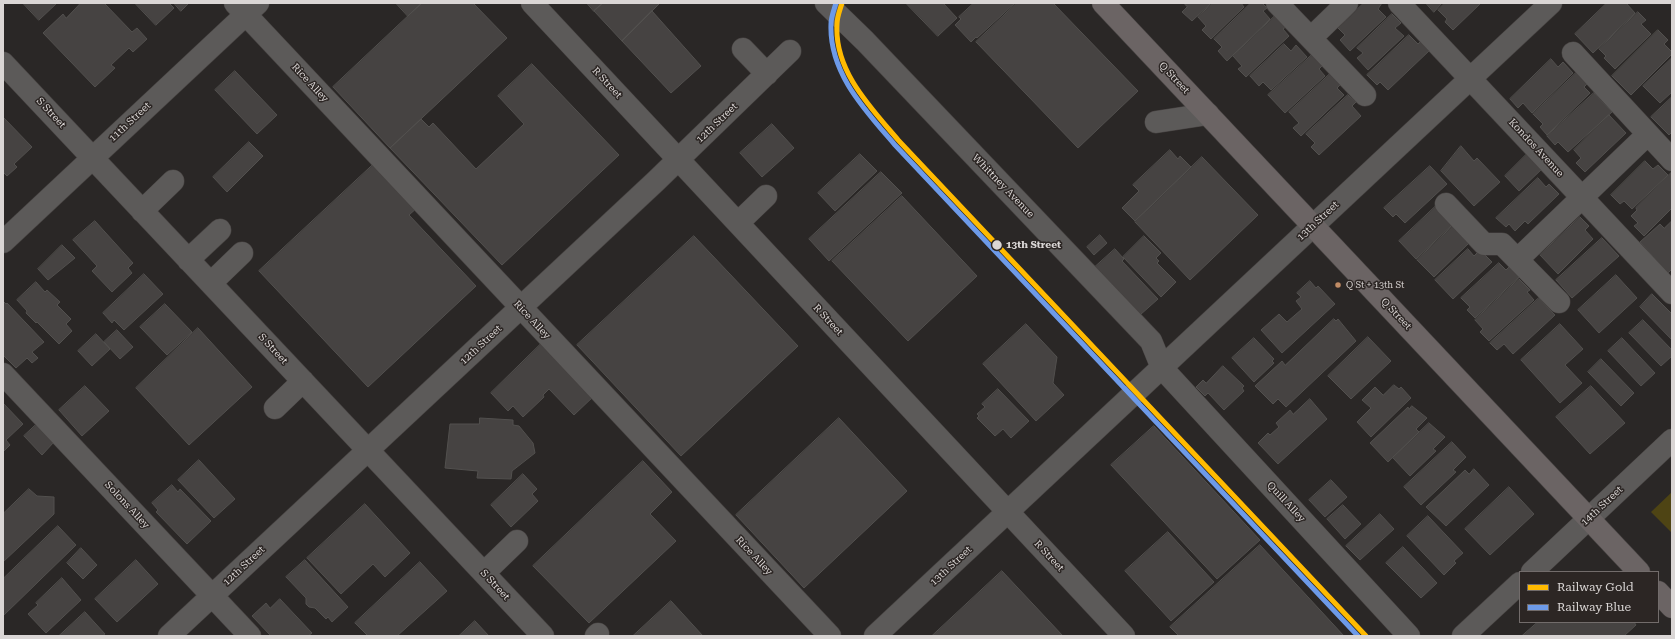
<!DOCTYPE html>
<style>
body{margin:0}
#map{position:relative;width:1675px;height:639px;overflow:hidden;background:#2a2726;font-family:"Roboto Serif",serif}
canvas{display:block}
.frame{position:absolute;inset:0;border:4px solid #dad6d5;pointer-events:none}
.legend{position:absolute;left:1519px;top:571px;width:140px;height:52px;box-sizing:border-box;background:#2c2624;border:1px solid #726c6b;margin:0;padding:5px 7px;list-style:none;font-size:12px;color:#dad6d5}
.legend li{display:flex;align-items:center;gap:8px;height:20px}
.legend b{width:20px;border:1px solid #726c6b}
</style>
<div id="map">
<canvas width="1675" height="639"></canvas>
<div class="frame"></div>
<ul class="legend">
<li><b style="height:5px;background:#ffba00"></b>Railway Gold</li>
<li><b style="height:5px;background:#6d9ae8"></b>Railway Blue</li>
</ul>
</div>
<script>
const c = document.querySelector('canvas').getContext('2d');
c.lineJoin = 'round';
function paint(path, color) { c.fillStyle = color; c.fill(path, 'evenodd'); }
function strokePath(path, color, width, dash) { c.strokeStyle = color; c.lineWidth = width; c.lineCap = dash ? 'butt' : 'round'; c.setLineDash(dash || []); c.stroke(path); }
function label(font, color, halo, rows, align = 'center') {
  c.font = font + ' "Roboto Serif",serif'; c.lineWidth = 3; c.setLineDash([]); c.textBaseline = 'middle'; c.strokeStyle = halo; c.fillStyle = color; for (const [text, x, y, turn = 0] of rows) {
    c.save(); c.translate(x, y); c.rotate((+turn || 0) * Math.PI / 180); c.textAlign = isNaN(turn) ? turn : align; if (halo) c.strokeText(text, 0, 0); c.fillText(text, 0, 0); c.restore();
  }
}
paint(new Path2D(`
 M 1672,492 L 1672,533 L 1651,512 Z`), '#4e4414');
const building = new Path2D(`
 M 23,3 L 57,3 L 39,20 Z
 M 81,3 L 104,3 L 132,32 L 137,28 L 147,39 L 133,52 L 129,48 L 111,65 L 115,68 L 95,87 L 43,33 L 63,14 L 66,18 Z
 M 135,3 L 169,3 L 174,8 L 156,25 Z
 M 174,3 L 189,3 L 181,11 Z
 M 396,3 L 422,3 L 408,16 Z
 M 422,3 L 473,3 L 507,38 L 390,148 L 333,87 Z
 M 587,3 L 603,3 L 594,11 Z
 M 603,3 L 660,3 L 622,41 L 594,11 Z
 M 906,3 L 943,3 L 957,18 L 938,36 Z
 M 974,3 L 1015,3 L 977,38 L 976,37 L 971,42 L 955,25 L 961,19 L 959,17 Z
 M 1017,3 L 1053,3 L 1138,91 L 1078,148 L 976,42 Z
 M 1184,3 L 1211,3 L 1192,21 L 1182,12 L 1187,7 Z
 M 1213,3 L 1241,3 L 1244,7 L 1211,39 L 1202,30 L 1206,26 L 1198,17 Z
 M 1251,3 L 1262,3 L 1267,8 L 1263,11 L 1270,19 L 1227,61 L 1218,51 L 1222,47 L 1214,39 Z
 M 1364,3 L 1382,3 L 1378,9 L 1386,17 L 1350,51 L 1340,40 L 1345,35 L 1338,28 Z
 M 1426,3 L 1442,3 L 1434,12 Z
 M 1445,3 L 1481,3 L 1453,30 L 1445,22 L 1447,19 L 1438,10 Z
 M 1607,3 L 1626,3 L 1635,13 L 1593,53 L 1575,34 Z
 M 652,11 L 701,66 L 671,93 L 622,41 Z
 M 1638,12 L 1646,20 L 1641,24 L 1651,34 L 1615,69 L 1604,58 L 1606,56 L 1599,49 Z
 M 1392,14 L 1401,23 L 1395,28 L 1404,36 L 1368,70 L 1357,58 L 1363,53 L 1357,48 Z
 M 1276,15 L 1287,26 L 1283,29 L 1289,36 L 1246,77 L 1238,69 L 1242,66 L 1233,56 Z
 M 1658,30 L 1668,40 L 1664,44 L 1672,52 L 1672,54 L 1631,95 L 1612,76 Z
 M 1409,35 L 1418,44 L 1421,41 L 1430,50 L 1388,90 L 1380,82 L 1377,85 L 1367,75 Z
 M 1284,44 L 1291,51 L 1296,45 L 1307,57 L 1271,90 L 1263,82 L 1259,86 L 1250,76 Z
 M 1313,54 L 1323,65 L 1319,69 L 1325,76 L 1285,113 L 1268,95 Z
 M 1672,58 L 1672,92 L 1660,103 L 1643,86 Z
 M 1551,59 L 1558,67 L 1563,62 L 1573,73 L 1532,113 L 1523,103 L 1518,108 L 1510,99 Z
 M 532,64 L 619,155 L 502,265 L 390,148 L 421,119 L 429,127 L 433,123 L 476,169 L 524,124 L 498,96 Z
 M 235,71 L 277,115 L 257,134 L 215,90 Z
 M 1577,72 L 1588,83 L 1584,87 L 1590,93 L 1547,135 L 1540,127 L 1543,124 L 1533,114 Z
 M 1331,73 L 1341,84 L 1337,88 L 1344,95 L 1301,136 L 1293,128 L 1299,123 L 1289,112 Z
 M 1594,93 L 1612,112 L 1568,152 L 1558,142 L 1555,145 L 1547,136 Z
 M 1348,95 L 1356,102 L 1352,106 L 1361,116 L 1319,155 L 1311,147 L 1315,143 L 1306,134 Z
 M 1672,97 L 1672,132 L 1669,135 L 1651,117 Z
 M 1609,115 L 1626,133 L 1585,172 L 1576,163 L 1581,158 L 1574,150 Z
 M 3,117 L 32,147 L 14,164 L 17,167 L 7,176 L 3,172 Z
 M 772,124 L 794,148 L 762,177 L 740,153 Z
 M 249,142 L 263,156 L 227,192 L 213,177 Z
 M 1461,146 L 1474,161 L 1477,158 L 1500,182 L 1474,206 L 1441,171 Z
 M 1170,150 L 1178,159 L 1180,156 L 1191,167 L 1135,221 L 1122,208 L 1139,191 L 1133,185 Z
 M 1529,152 L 1544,167 L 1519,191 L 1505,176 Z
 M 860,154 L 877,171 L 835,211 L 818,193 Z
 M 1202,157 L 1258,215 L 1190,280 L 1135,222 Z
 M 1645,161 L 1653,169 L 1658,165 L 1668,175 L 1632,209 L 1624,201 L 1620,204 L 1611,195 Z
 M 376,162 L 418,207 L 409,215 L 476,286 L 368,387 L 259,271 Z
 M 1430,166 L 1447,184 L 1405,223 L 1396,214 L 1393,217 L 1384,208 Z
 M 881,172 L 902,193 L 829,261 L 809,239 Z
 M 1671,173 L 1672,208 L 1644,236 L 1634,226 L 1638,223 L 1631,216 L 1637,210 L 1636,208 Z
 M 1538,178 L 1546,187 L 1549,184 L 1559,194 L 1528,224 L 1525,221 L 1515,231 L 1509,224 L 1506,227 L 1496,218 Z
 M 902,196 L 977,276 L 908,341 L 832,261 Z
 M 1435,207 L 1452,225 L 1416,259 L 1399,241 Z
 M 1580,217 L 1589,226 L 1585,230 L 1593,239 L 1558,274 L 1540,255 Z
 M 95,221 L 133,263 L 128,268 L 132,273 L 112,292 L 92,271 L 97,266 L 73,240 Z
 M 1672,221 L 1672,269 L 1668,273 L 1640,242 L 1660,224 L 1664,228 Z
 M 1453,226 L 1469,243 L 1434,277 L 1417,260 Z
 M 1100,235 L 1107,243 L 1094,255 L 1087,247 Z
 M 694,236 L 798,346 L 681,456 L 577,345 Z
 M 1144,236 L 1161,253 L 1156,258 L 1159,261 L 1157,263 L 1176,282 L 1161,297 L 1123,257 Z
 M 1602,238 L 1619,256 L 1572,298 L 1556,280 Z
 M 62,245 L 75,258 L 48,280 L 38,269 Z
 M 1115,249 L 1124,259 L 1122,261 L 1158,299 L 1140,315 L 1095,267 Z
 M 1468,249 L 1474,256 L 1480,250 L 1492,262 L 1453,299 L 1435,280 Z
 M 1499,263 L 1506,270 L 1509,267 L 1519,277 L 1475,318 L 1467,310 L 1470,307 L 1461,298 Z
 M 144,274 L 163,294 L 124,330 L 114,320 L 112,323 L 103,313 Z
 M 1616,275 L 1637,298 L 1599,333 L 1578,310 Z
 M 1519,279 L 1530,290 L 1527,292 L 1534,300 L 1489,341 L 1480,332 L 1483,329 L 1475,320 Z
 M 1310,281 L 1316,288 L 1318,286 L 1335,304 L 1282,353 L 1261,330 L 1279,314 L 1287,322 L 1302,309 L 1296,301 L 1301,297 L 1297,293 Z
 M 36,282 L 45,292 L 47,290 L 60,302 L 57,305 L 71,319 L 66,324 L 72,331 L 59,344 L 37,322 L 36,323 L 26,313 L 27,311 L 17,300 Z
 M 1652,294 L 1672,314 L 1672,340 L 1640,307 Z
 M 1539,298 L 1555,315 L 1513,354 L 1504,344 L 1497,350 L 1490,343 Z
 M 3,301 L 6,304 L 7,303 L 44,342 L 32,352 L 38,358 L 32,363 L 27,358 L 16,368 L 3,355 Z
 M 165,304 L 192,332 L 167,355 L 140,327 Z
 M 1334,319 L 1336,321 L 1338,319 L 1356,341 L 1286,407 L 1278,399 L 1273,404 L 1255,386 L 1282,361 L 1285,365 Z
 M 1643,320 L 1672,350 L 1672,356 L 1661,366 L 1629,333 Z
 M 1026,324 L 1057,357 L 1053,383 L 1064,395 L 1036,421 L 983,364 Z
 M 1560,324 L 1583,349 L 1565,365 L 1582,383 L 1560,403 L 1521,360 Z
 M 198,328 L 252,387 L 189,445 L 136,388 Z
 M 117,330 L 133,347 L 120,359 L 104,342 Z
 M 96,334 L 110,349 L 92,366 L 78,351 Z
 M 1368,337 L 1391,361 L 1351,399 L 1328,376 Z
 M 1254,338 L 1274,359 L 1272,361 L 1274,363 L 1254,382 L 1232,358 Z
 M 1622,338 L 1655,373 L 1641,386 L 1608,351 Z
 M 543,342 L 595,395 L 574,415 L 549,389 L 543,395 L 544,397 L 523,417 L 513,406 L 508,411 L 491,393 Z
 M 1601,359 L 1634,393 L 1621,406 L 1588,372 Z
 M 1223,366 L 1244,386 L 1242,388 L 1244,391 L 1224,410 L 1208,393 L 1205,396 L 1196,387 L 1203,380 L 1206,383 Z
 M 1394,385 L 1399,389 L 1401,387 L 1411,398 L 1371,437 L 1357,422 L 1371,408 L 1362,400 L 1375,387 L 1383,395 Z
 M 85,386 L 109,411 L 82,436 L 59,410 Z
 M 1591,386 L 1625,423 L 1590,454 L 1556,417 Z
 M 998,389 L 1029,421 L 1011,438 L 1003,429 L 995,436 L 977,418 L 979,416 L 977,414 L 985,407 L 982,404 Z
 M 1310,399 L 1327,419 L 1278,464 L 1258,443 L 1268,433 L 1270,435 L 1279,427 L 1276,423 L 1290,410 L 1293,414 Z
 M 3,403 L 23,424 L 6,440 L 10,445 L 3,452 Z
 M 1412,406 L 1427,418 L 1416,429 L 1419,432 L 1388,462 L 1370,443 L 1408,407 L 1409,409 Z
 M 480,418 L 513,420 L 513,425 L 519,426 L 533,443 L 535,453 L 512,471 L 511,479 L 477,478 L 478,471 L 445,468 L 450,424 L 479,424 Z
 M 839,418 L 907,491 L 804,588 L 736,515 Z
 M 1429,423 L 1445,437 L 1433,449 L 1436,451 L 1410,476 L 1393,458 Z
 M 37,424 L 54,442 L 42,455 L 24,436 Z
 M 1154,426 L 1260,540 L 1217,579 L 1111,465 Z
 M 1452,442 L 1466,457 L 1453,470 L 1456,472 L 1421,505 L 1404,487 Z
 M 199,460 L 235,499 L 214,518 L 178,480 Z
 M 643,461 L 672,492 L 650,514 L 676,541 L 589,623 L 533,566 Z
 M 1474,469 L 1489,485 L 1446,526 L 1426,507 L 1465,470 L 1469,474 Z
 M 523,474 L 537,489 L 532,494 L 538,501 L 511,527 L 491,505 Z
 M 1331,480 L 1347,497 L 1325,517 L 1309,500 Z
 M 172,485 L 178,492 L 180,489 L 211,521 L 187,544 L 156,512 L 158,510 L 152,503 Z
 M 1509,487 L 1534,514 L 1490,555 L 1465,529 Z
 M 29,489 L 37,496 L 54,497 L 54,514 L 3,562 L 3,514 Z
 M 365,504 L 410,553 L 385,577 L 373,564 L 341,594 L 307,558 Z
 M 1343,505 L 1361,524 L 1345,539 L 1327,519 Z
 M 1380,514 L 1394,529 L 1360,560 L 1346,546 Z
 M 1428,516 L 1463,553 L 1454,561 L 1456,563 L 1444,575 L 1407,536 Z
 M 58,526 L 76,545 L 3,616 L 3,579 Z
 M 1168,532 L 1214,582 L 1171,621 L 1125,571 Z
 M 1260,545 L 1344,636 L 1179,636 L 1170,627 Z
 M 1403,547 L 1437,583 L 1421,598 L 1386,563 Z
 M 81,548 L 97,565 L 83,579 L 67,563 Z
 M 136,560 L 158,584 L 117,622 L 95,599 Z
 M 305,560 L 348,607 L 332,622 L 328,617 L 326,619 L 315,608 L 309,607 L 306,604 L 306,598 L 286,577 Z
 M 420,562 L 447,591 L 397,636 L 368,636 L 355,623 Z
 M 1002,571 L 1063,636 L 932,636 Z
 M 62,578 L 81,600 L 46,633 L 28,614 L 38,605 L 36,603 Z
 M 280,599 L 312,633 L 308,636 L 271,636 L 252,616 L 266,603 L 270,608 Z
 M 671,601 L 703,636 L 633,636 Z
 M 85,612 L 105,634 L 102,636 L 59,636 Z
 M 475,621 L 489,636 L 459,636 Z
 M 1538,622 L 1634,622 L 1636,625 L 1624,636 L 1522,636 Z`);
paint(building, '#464342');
strokePath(building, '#52504e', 1);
const minor = new Path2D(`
 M 235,3 L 830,636
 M 532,3 L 1124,636
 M 826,3 L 865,41 L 1151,341 L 1162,368 L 1409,636
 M 1277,3 L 1365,95
 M 1399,3 L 1672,293
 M 1311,38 L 1347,3
 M 743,49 L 767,74
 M 1573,53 L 1672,160
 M 3,63 L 543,636
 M 1156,122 L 1208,114
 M 1446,204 L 1484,244 L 1502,244 L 1559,302
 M 142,211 L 173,181
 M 738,223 L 766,196
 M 3,242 L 258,3
 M 1518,259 L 1648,134
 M 188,260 L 220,230
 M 211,283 L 242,253
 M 3,374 L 250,636
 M 275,408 L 303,381
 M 1532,572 L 1672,440
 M 484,573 L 517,541
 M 169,636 L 656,181 L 790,51
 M 596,636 L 598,634
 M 875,636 L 1551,3
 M 1463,636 L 1520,583`);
const major = new Path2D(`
 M 1103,3 L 1639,572
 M 1658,592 L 1672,607`);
strokePath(minor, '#474342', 23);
strokePath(major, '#474342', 23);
strokePath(minor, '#5c5a59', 22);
strokePath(major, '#6b6464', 22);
strokePath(new Path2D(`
 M 842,3 C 840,10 837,17 837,24 C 834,71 871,108 899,141 L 1366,636`), '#ffba00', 5);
strokePath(new Path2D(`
 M 836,3 C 834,10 831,17 831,24 C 829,73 865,110 895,145 L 1358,636`), '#6d9ae8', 5);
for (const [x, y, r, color] of [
 [997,245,5.5,"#dad6d5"],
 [1338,285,3.5,"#c18c65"]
]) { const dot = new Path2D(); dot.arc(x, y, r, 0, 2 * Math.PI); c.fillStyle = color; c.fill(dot); strokePath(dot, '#2c2624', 1.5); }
label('9px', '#dad6d5', '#2c2624', [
 ["Q St + 13th St",1346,285]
], 'left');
label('10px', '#dad6d5', '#2c2624', [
 ["Q Street",1174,78,47],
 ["Rice Alley",310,83,47],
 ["R Street",607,83,47],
 ["S Street",51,113,47],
 ["11th Street",130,122,-43],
 ["12th Street",717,123,-44],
 ["Kondos Avenue",1536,148,47],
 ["Whittney Avenue",1003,186,46],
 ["13th Street",1318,221,-43],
 ["Q Street",1396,314,47],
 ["Rice Alley",532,320,47],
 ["R Street",828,320,47],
 ["12th Street",481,345,-43],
 ["S Street",273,349,47],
 ["Quill Alley",1286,502,47],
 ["Solons Alley",127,505,47],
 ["14th Street",1602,506,-43],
 ["Rice Alley",754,556,47],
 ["R Street",1049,556,47],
 ["12th Street",244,566,-43],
 ["13th Street",951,566,-43],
 ["S Street",495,585,47]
]);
label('bold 10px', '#dad6d5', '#2c2624', [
 ["13th Street",1006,245]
], 'left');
</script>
